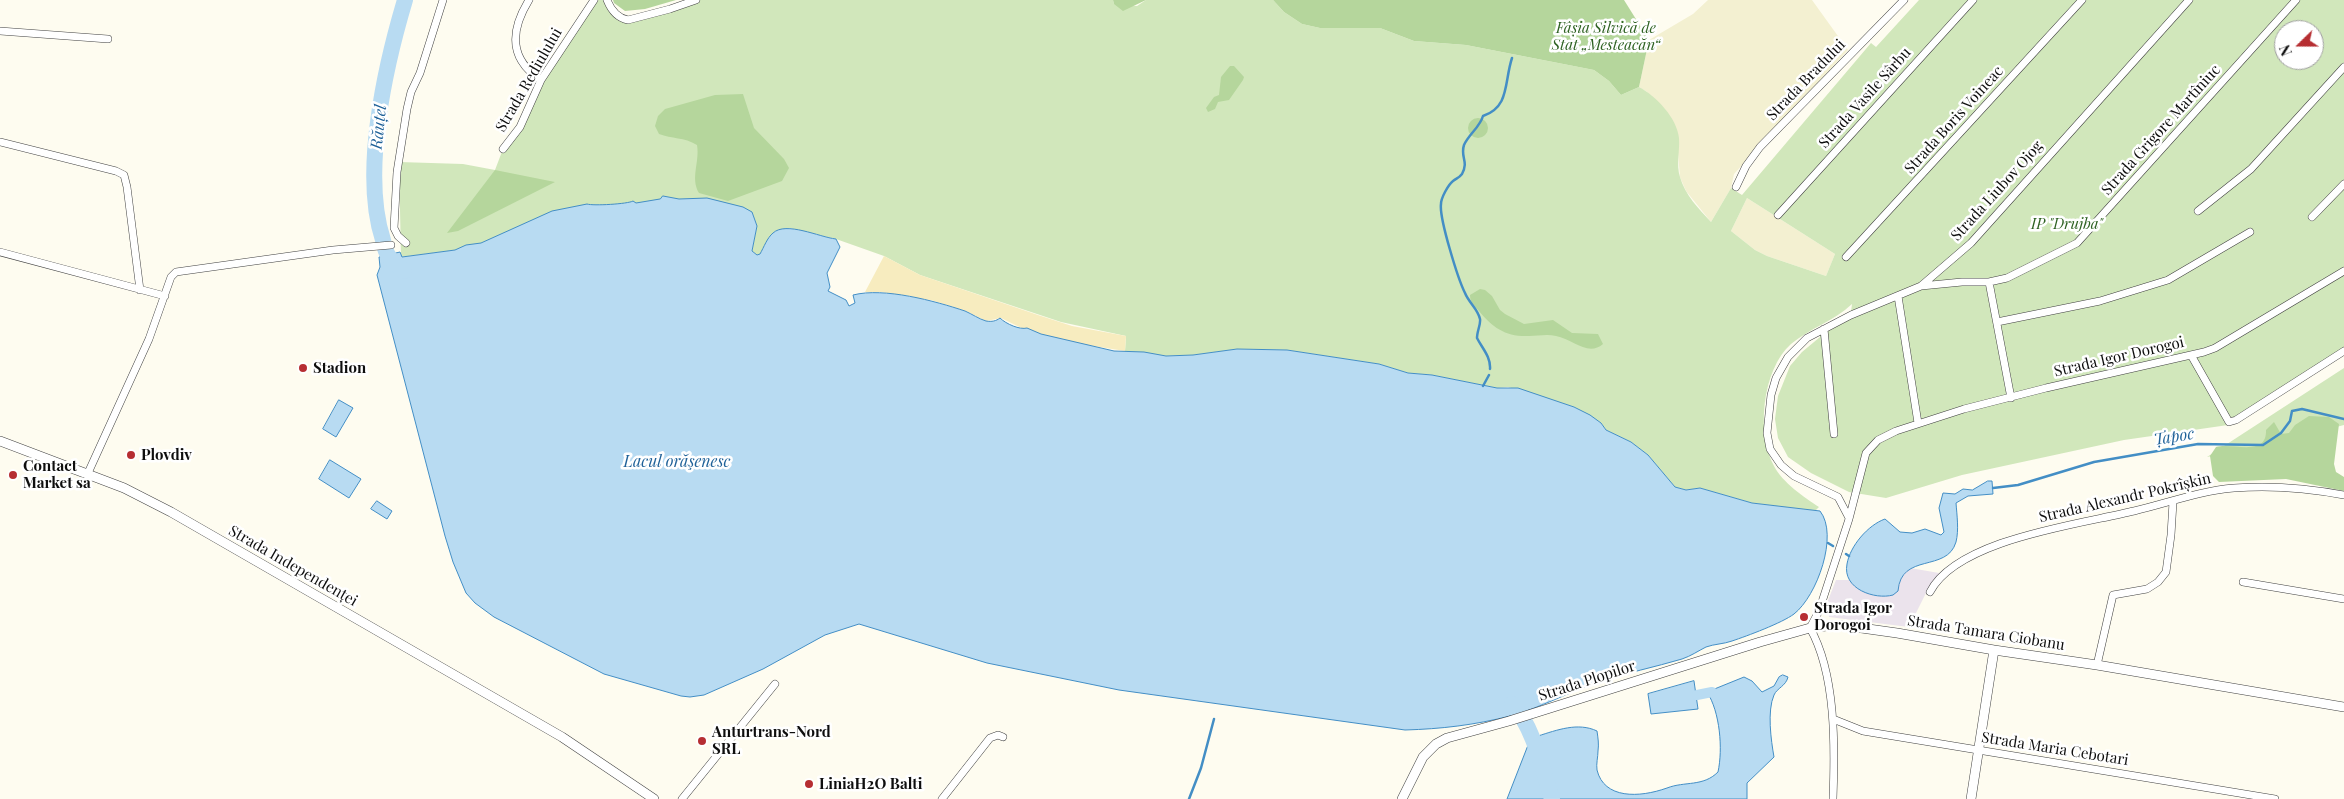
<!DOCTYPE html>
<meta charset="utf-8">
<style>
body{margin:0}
#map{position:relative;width:2344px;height:799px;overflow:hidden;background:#fefcf0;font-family:"Playfair Display",serif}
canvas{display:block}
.north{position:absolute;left:2274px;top:20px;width:50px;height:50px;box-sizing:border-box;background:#fff;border:1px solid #9f9f9f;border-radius:50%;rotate:248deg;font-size:14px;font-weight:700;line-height:20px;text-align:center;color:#0e0e0e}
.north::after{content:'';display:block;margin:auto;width:18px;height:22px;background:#b62e32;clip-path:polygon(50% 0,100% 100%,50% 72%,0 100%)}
</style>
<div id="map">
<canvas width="2344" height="799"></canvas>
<div class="north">N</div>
</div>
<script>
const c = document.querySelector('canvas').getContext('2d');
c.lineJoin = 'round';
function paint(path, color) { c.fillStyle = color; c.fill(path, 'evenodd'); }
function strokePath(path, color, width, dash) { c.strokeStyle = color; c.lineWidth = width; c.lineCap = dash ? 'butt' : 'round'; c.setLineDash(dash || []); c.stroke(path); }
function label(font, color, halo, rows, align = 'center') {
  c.font = font + ' "Playfair Display",serif'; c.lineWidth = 5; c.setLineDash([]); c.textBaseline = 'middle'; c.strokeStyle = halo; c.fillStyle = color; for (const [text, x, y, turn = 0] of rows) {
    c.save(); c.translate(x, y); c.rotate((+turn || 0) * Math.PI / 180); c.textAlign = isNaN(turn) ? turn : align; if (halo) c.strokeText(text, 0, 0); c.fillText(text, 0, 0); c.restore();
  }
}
paint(new Path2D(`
 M 1893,565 L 1939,573 L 1926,593 L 1909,627 L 1829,617 L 1827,603 L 1836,580 L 1859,580 Z`), '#ebe3ec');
paint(new Path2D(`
 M 1708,0 L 1812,0 L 1848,50 L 1734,174 L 1731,188 L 1711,222 L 1686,191 L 1680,177 L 1678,153 L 1647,92 L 1639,87 L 1649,40 L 1693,14 Z
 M 1747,198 L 1835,254 L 1826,276 L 1767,256 L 1755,250 L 1731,231 Z`), '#f3f0d1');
paint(new Path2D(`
 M 594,0 L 607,0 L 621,19 L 695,0 L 1113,0 L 1114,4 L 1137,6 L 1146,0 L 1273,0 L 1284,12 L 1302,24 L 1320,28 L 1380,28 L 1414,41 L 1466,45 L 1594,70 L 1609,81 L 1621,95 L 1639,87 C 1656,96 1677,118 1679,138 C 1680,151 1676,164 1680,177 C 1685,195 1699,209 1711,222 L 1731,188 L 1742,195 L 1871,43 L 1876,47 L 1919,0 L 2344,0 L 2344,355 L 2235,424 L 2124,440 L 1962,475 L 1886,498 L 1849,492 L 1811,473 L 1788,457 L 1778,438 L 1775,419 L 1778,396 L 1790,366 L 1802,352 L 1820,337 L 1819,329 L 1851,312 L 1852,304 C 1834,321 1810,328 1791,344 C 1762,370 1756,433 1774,466 C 1782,482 1805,498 1819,507 L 1815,511 L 1752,503 L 1700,488 L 1686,490 L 1675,487 L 1648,455 L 1631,442 L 1606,430 L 1601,423 L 1574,407 L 1508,387 L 1497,388 L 1432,375 L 1408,373 L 1379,364 L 1287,350 L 1237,349 L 1193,355 L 1166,356 L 1125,351 L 1126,336 L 1061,322 L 920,275 L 884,256 L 836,239 L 789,228 L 774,232 L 760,254 L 757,255 L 752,251 L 757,226 L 752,212 L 401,257 L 399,162 L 463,164 L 495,170 L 503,149 L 516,132 L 541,80 ZM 2284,30 L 2314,30 L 2314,60 L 2284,60 ZM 1747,198 L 1835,254 L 1826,276 L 1767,256 L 1755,250 L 1731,231 Z
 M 2344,368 L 2344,425 L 2250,449 L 2207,457 Z`), '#d1e7bb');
paint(new Path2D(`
 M 613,0 L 676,0 L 645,9 L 625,11 L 614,3 Z
 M 1113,0 L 1146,0 L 1123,11 L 1114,4 Z
 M 1273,0 L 1624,0 L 1649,40 L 1639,87 L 1621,95 L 1609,81 L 1594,70 L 1466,45 L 1414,41 L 1380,28 L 1320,28 L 1302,24 L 1284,12 Z
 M 1230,66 L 1234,66 L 1244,77 L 1243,80 L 1229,100 L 1218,102 L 1215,109 L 1208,112 L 1206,108 L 1214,97 L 1219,95 L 1221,77 Z
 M 743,94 L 754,128 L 784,159 L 789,168 L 782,181 L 728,201 L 699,193 C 690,178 700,162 697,145 C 684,137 672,139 659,134 L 655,126 L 658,116 L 665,109 L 715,95 Z
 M1468 128a10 10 0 1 1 20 0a10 10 0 1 1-20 0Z
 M 495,170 L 555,182 L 458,231 L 447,233 Z
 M 1480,289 L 1485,290 L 1492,296 L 1500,310 L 1505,314 L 1524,324 L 1553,320 L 1572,333 L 1598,334 L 1603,344 C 1588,357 1573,339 1556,336 C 1547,334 1538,336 1529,336 C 1506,337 1493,328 1479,311 C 1475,306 1470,303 1470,295 Z
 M 2309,416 L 2329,417 L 2339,424 L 2334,464 L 2336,472 L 2344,477 L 2344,491 L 2286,479 L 2219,482 L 2213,476 L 2210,456 L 2216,447 C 2232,442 2267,458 2266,430 L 2274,422 L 2281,434 L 2289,433 L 2295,425 Z`), '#b5d69c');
paint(new Path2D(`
 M 884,256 L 920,275 L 1038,315 L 1072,326 L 1126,336 L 1125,351 L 1042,338 L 1001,318 L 986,321 L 968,312 L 931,300 L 917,299 L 906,295 L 900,296 L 882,292 L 865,292 Z`), '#f7ecbf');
const water = new Path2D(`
 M 663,196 L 679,199 L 707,198 L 743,207 L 752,212 L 757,226 L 752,251 L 757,255 L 760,254 C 764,247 767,238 773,233 C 786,221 819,237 836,239 L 840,247 L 827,273 L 830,287 L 828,291 L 846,300 L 849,306 L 855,303 L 853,295 C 884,287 935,301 965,311 C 972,314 979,319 986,321 C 992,322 996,321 1000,318 C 1006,324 1020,330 1027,328 L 1041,334 L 1114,351 L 1144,352 L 1166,356 L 1193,355 L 1237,349 L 1287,350 L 1379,364 L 1408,373 L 1432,375 L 1497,388 L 1518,388 L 1574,407 L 1590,415 L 1601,423 L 1606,430 L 1631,442 L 1648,455 L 1675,487 L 1686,490 L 1700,488 L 1752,503 L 1820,511 C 1839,535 1817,596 1794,614 C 1782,623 1747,636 1732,641 C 1724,644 1714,644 1706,647 C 1698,651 1691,656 1682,659 C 1655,667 1626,673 1598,682 C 1569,692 1540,708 1510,716 C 1475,725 1441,729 1405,730 L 1119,690 L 987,663 L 859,624 L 825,635 L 763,669 L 704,695 L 690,697 L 681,696 L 604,674 L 494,617 L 475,603 L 466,593 L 453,562 L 445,536 L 377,275 L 380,267 L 379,257 L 400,252 L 402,257 L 455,250 L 466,245 L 481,243 L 552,211 L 587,204 C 593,206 628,204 633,201 L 636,203 L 660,199 Z
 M 339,400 L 353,408 L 336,437 L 323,429 Z
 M 330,460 L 361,479 L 349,498 L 319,479 Z
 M 1988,481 L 1992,481 L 1993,494 L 1968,496 L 1956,503 C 1957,516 1959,530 1956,542 C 1947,573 1901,552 1898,591 L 1893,595 C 1875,600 1842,589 1847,564 C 1850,546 1868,525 1885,519 L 1900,532 L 1912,533 L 1925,529 L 1941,535 L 1944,532 L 1939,508 L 1943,493 L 1955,494 L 1963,489 L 1972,490 Z
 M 377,501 L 392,511 L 387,519 L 371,509 Z
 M 1783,675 L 1788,677 C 1786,686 1777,688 1774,695 C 1767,711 1771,740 1774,757 L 1747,783 L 1747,799 L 1507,799 L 1530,740 L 1537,740 L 1538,736 C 1557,730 1578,722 1597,731 C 1598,738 1599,744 1598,751 C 1598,757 1596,764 1597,770 C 1604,799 1639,798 1667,788 C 1685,781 1703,787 1718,772 C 1723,749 1720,712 1707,692 L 1744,677 L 1752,681 L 1762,692 L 1774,686 L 1779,677 Z
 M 1694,681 L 1698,709 L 1651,714 L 1648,694 Z`);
paint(water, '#b8dbf2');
strokePath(water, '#438ec5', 1);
strokePath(new Path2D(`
 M 1490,369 C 1491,357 1482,348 1477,338 C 1477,331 1481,324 1480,319 C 1478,309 1469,303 1465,293 C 1458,279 1439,218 1441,204 C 1441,198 1448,185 1453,181 C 1457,178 1459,178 1462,174 C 1469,161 1460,157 1464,145 C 1469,134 1480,127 1483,116 C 1510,107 1504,82 1512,58
 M 1483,386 L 1489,375
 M 1993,488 L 2018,485 L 2094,462 L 2198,444 L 2263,445 L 2281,433 L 2290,421 L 2292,411 L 2302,409 L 2344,419
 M 1828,543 L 1833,546
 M 1846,554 L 1849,556
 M 1189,799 L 1201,768 L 1214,719`), '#438ec5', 2.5);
strokePath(new Path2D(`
 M 1697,695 L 1712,692`), '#b8dbf2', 10);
strokePath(new Path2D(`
 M 404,271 C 399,266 391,261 388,255 C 385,251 384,245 383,240 C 361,173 385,67 405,0
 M 1512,704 C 1533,725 1543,771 1552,799`), '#b8dbf2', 16);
const minor = new Path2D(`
 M 529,0 C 510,31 509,59 541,80
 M 607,0 C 611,10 617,18 628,20 L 670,9 L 696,0
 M 0,31 L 108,39
 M 0,142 L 116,171 L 124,175 L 127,187 L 140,290
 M 503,149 L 520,127 L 541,80 L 594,0
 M 1736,187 L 1746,166 L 1760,147 L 1904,0
 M 2198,211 L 2251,169 L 2344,67
 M 1778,215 L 1973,0
 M 2312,217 L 2344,184
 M 406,243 L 398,236 L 394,228 L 397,172 L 407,109 L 411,92 L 420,73 L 443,0
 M 0,252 L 165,296
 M 1846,257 L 2082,0
 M 1989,282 L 2011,398
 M 1921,286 L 1962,282 L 1989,282 L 2007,278 L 2077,243 L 2296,0
 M 1898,296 L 1918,423
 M 1997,322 L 2100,301 L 2168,280 L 2250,232
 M 1824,329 L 1834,434
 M 2191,355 L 2229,422 L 2236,420 L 2344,351
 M 88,473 L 149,339 L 171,277 L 176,272 L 333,250 L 391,245
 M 1849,518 L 1838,497 L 1794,476 L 1781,465 L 1770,449 L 1767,433 L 1771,395 L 1776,378 L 1788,357 L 1807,338 L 1851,315 L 1921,286 L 1971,243 L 2189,0
 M 2243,582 L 2344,599
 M 1930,592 C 1957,539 2081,524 2134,511 C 2168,503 2199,491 2234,488 C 2272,485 2307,488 2344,495
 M 2097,665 L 2113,595 L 2147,589 L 2158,582 L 2166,572 L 2171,535 L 2173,502
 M 1833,719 L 1863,731 L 2275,799
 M 682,799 L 775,684
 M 942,799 L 990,738 L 998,735 L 1003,737
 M 1833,799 C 1835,746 1836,674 1810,628 L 1819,611 L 1849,519 L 1866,453 L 1878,440 L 1896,431 L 1964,409 L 2046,388 L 2204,352 L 2215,348 L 2344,271`);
const tertiary = new Path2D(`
 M 0,441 L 124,488 L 171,512 L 562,737 L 654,799
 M 1402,799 L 1423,757 L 1436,744 L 1447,738 L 1509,721 L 1760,642 L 1810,628 L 1826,626 L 1840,625 L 1897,633 L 1994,650 L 2097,665 L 2344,707
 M 1971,799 L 1994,650`);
strokePath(minor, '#414141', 8);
strokePath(tertiary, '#414141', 10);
strokePath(minor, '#fff', 7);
strokePath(tertiary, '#fff', 9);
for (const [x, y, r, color] of [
 [303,368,5,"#b62e32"],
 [131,455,5,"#b62e32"],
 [13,475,5,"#b62e32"],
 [1804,617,5,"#b62e32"],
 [702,741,5,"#b62e32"],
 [809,784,5,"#b62e32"]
]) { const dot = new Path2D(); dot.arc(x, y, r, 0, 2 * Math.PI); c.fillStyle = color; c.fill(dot); strokePath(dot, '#fff', 2); }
label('italic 15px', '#2e6222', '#fff', [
 ["Fâșia Silvică de",1606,28],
 ["Stat „Mesteacăn“",1606,45],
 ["IP \"Drujba\"",2067,224]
]);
label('15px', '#0e0e0e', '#fff', [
 ["Strada Rediulului",529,80,-60],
 ["Strada Bradului",1806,80,-46],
 ["Strada Vasile Sârbu",1865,98,-48],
 ["Strada Boris Voineac",1954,120,-48],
 ["Strada Grigore Martîniuc",2161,130,-48],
 ["Strada Liubov Ojog",1997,191,-48],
 ["Strada Igor Dorogoi",2119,357,-13],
 ["Strada Alexandr Pokrîșkin",2125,498,-13],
 ["Strada Independenței",293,566,30],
 ["Strada Tamara Ciobanu",1986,633,9],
 ["Strada Plopilor",1587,681,-18],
 ["Strada Maria Cebotari",2055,749,9]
]);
label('bold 15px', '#0e0e0e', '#fff', [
 ["Stadion",313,368],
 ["Plovdiv",141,455],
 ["Contact",23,466],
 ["Market sa",23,483],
 ["Strada Igor",1814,608],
 ["Dorogoi",1814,625],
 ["Anturtrans-Nord",712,732],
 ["SRL",712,749],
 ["LiniaH2O Balti",819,784]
], 'left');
label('italic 16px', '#1f6198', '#fff', [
 ["Răuțel",379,127,-84],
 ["Țapoc",2174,437,-9],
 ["Lacul orăşenesc",677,462]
]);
</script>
